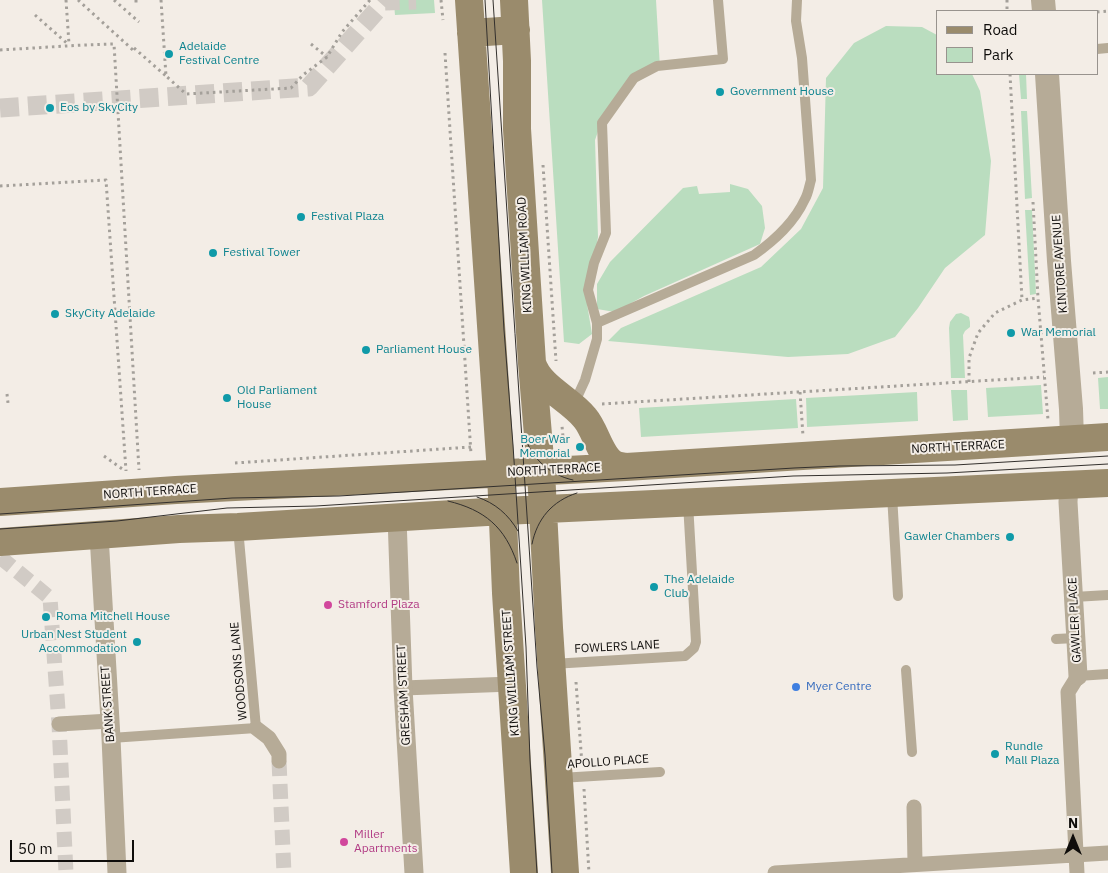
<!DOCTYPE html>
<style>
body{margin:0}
#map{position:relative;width:1108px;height:873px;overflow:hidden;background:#f3ede6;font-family:"IBM Plex Sans",sans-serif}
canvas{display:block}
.legend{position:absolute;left:936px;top:10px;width:162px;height:65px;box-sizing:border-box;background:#f3ede6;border:1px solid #98938e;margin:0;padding:6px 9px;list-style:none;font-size:15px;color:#0f0d0b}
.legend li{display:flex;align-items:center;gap:10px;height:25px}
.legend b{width:25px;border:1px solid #98938e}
.north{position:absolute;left:1048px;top:813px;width:50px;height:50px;-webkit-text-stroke:4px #f3ede6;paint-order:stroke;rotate:0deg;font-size:14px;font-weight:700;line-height:20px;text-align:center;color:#0f0d0b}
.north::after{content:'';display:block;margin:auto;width:18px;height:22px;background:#0f0d0b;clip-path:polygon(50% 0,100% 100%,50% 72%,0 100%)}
.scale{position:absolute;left:10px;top:840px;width:124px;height:22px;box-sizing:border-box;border:2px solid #0f0d0b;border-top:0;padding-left:6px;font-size:15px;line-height:18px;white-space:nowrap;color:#0f0d0b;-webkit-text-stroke:4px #f3ede6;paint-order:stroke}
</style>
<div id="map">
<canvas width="1108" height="873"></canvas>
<ul class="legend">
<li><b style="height:6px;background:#9a8b6c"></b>Road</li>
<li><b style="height:14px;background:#baddbf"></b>Park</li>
</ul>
<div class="north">N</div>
<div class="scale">50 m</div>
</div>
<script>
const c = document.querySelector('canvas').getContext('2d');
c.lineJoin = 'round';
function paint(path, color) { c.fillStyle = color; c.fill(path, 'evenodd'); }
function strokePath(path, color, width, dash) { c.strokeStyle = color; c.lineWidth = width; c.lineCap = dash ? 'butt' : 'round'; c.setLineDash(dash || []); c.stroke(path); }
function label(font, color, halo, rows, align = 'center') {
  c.font = font + ' "IBM Plex Sans",sans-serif'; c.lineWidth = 4; c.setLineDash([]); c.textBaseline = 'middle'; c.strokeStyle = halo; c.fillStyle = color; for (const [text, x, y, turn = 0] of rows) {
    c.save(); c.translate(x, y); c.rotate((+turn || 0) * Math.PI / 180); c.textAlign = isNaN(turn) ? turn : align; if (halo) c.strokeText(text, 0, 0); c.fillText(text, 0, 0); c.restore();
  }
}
paint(new Path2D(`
 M 389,0 L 434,0 L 435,13 L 395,15 L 394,4 Z
 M 542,0 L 656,0 L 660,68 L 635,83 L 602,120 L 595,140 L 598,237 L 587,304 L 592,334 L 579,344 L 564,342 Z
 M 886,26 L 922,27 L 937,35 L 937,74 L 972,74 L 980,91 L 991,161 L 985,235 L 945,268 L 918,308 L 895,337 L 848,354 L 788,357 L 608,341 L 621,328 L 761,267 L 801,229 L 823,188 L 826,78 L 854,43 Z
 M 1019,74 L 1026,74 L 1027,99 L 1021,99 Z
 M 1021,111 L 1027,111 L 1032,198 L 1025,199 Z
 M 730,184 L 748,189 L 762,206 L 765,228 L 760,244 L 644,296 L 615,312 L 597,309 L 597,284 L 610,262 L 683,188 L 697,186 L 699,194 L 730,192 Z
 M 1025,210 L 1032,210 L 1036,294 L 1030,295 Z
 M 961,313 L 969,317 L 970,322 L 970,327 L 965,331 L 963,335 L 965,378 L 951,378 L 949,328 L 950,322 L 956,314 Z
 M 1108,377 L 1108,409 L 1100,409 L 1098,378 Z
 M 1041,385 L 1043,414 L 988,417 L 986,388 Z
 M 951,390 L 967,390 L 968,420 L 953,421 Z
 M 917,392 L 918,421 L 807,427 L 806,398 Z
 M 796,399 L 798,428 L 641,437 L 639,408 Z`), '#baddbf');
strokePath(new Path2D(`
 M 0,557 L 50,598 L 59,724 L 66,873
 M 279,761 L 284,873`), '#d1cbc5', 15, [15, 8]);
strokePath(new Path2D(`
 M 0,108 L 309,87 L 385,1 L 416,0`), '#d1cbc5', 19, [19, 9]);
strokePath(new Path2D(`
 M 66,0 L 69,44
 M 78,0 L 133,50
 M 114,0 L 139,22
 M 136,0 L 136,4
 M 161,0 L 166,76 L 186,94 L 291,88 L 303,75 L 327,57 L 342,32 L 370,0
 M 441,0 L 443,20
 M 1007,0 L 1007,11
 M 1097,12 L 1108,11
 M 35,15 L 69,45
 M 311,44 L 327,57
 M 134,48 L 166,76
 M 0,50 L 83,45 L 114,44 L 139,470
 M 445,53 L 471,454
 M 1010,74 L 1022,300
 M 543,165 L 556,361
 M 0,186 L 106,180 L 126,471
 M 1033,202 L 1038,298 L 1048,420
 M 1093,373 L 1108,372
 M 969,382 L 969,358 L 978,333 L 995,313 L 1022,300 L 1038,298
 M 800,392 L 803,436
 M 7,394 L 8,403
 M 602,404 L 1044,377
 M 561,442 L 563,437 L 562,426
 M 104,456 L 125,471
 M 235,463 L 471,447
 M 576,682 L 582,765
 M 584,789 L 589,873`), '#a4a09a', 3, [2.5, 4]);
strokePath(new Path2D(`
 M 1097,49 L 1108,48
 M 597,323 L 754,255 C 775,240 794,223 805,199 C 808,194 809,187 811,180 L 802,58 L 796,21 L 797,0
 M 574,404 L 585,380 L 597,339 L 597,323 L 588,290 L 594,263 L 606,233 L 602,123 L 634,78 L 657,66 L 723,59 L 718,0
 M 892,495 L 898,596
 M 1074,597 L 1108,595
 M 1056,639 L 1076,638
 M 552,664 L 685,656 L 694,648 L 696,642 L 688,503
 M 906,670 L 912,752
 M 1078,676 L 1108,674
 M 111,738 L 256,728 L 238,528
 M 560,778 L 660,772`), '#b6ab97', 10);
strokePath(new Path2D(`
 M 403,688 L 512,684
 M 59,724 L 110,721
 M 256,728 L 269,738 L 279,754 L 279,761
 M 914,807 L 915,864
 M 775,873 L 1108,853
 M 1077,873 L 1068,692 L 1078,676`), '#b6ab97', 15);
strokePath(new Path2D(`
 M 1069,484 L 1068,502 L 1078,676
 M 397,517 L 403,688 L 414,873
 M 99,535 L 111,738 L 117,873`), '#b6ab97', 19);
strokePath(new Path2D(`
 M 1043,0 L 1044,11
 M 1047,74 L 1059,261 L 1071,409 L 1072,440`), '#b6ab97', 24);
strokePath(new Path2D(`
 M 469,0 L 501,473 L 506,593 L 524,873
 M 514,0 L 517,61 L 517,129 L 532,363 L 541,471 L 549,628 L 565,873
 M 471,33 L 516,30
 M 532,363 C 540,388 569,398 585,418 C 596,431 600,456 614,464 C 618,466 622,466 626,467
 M 0,502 L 176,490 L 626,467 L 1108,437
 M 0,542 L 179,529 L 238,527 L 503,511 L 1108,483`), '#9a8b6c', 28);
strokePath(new Path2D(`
 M 485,0 L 504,330 L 513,445 L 526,647 L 530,760 L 537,873
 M 493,0 L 537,667 L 545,755 L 552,873
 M 525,437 C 532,459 550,475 573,480
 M 477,497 C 495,503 508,514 518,531
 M 448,501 C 485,510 505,527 517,563
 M 0,514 L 232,498 L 339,496 L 794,468 L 839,466 L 955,465 L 1108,456
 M 0,529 L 117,521 L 227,508 L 316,506 L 793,476 L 947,473 L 1108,464
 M 532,544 C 537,519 552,501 577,493`), '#33302d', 1);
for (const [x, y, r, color] of [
 [169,54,5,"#0f9aa8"],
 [720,92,5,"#0f9aa8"],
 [50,108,5,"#0f9aa8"],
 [301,217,5,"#0f9aa8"],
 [213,253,5,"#0f9aa8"],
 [55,314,5,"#0f9aa8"],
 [1011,333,5,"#0f9aa8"],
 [366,350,5,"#0f9aa8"],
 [227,398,5,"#0f9aa8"],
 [580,447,5,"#0f9aa8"],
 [1010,537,5,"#0f9aa8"],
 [654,587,5,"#0f9aa8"],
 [328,605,5,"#d1479c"],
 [46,617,5,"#0f9aa8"],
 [137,642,5,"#0f9aa8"],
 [796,687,5,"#3f7fe0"],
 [995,754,5,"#0f9aa8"],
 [344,842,5,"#d1479c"]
]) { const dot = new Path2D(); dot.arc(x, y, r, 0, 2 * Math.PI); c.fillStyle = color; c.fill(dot); strokePath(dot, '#f3ede6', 2); }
label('12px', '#0d838f', '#f3ede6', [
 ["Adelaide",179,47],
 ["Festival Centre",179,61],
 ["Government House",730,92],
 ["Eos by SkyCity",60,108],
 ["Festival Plaza",311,217],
 ["Festival Tower",223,253],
 ["SkyCity Adelaide",65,314],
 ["War Memorial",1021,333],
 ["Parliament House",376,350],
 ["Old Parliament",237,391],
 ["House",237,405],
 ["Boer War",570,440,"right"],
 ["Memorial",570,454,"right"],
 ["Gawler Chambers",1000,537,"right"],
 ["The Adelaide",664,580],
 ["Club",664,594],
 ["Roma Mitchell House",56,617],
 ["Urban Nest Student",127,635,"right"],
 ["Accommodation",127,649,"right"],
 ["Rundle",1005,747],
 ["Mall Plaza",1005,761]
], 'left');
label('12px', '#0f0d0b', '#f3ede6', [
 ["KING WILLIAM ROAD",525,255,-93],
 ["KINTORE AVENUE",1060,264,-94],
 ["NORTH TERRACE",958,447,-3],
 ["NORTH TERRACE",554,470,-3],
 ["NORTH TERRACE",150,492,-4],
 ["GAWLER PLACE",1075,620,-93],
 ["FOWLERS LANE",617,647,-3],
 ["WOODSONS LANE",239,671,-95],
 ["KING WILLIAM STREET",511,673,-94],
 ["GRESHAM STREET",404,695,-93],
 ["BANK STREET",108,704,-94],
 ["APOLLO PLACE",608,762,-4]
]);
label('12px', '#b23c85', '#f3ede6', [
 ["Stamford Plaza",338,605],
 ["Miller",354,835],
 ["Apartments",354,849]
], 'left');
label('12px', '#366cbe', '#f3ede6', [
 ["Myer Centre",806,687]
], 'left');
</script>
